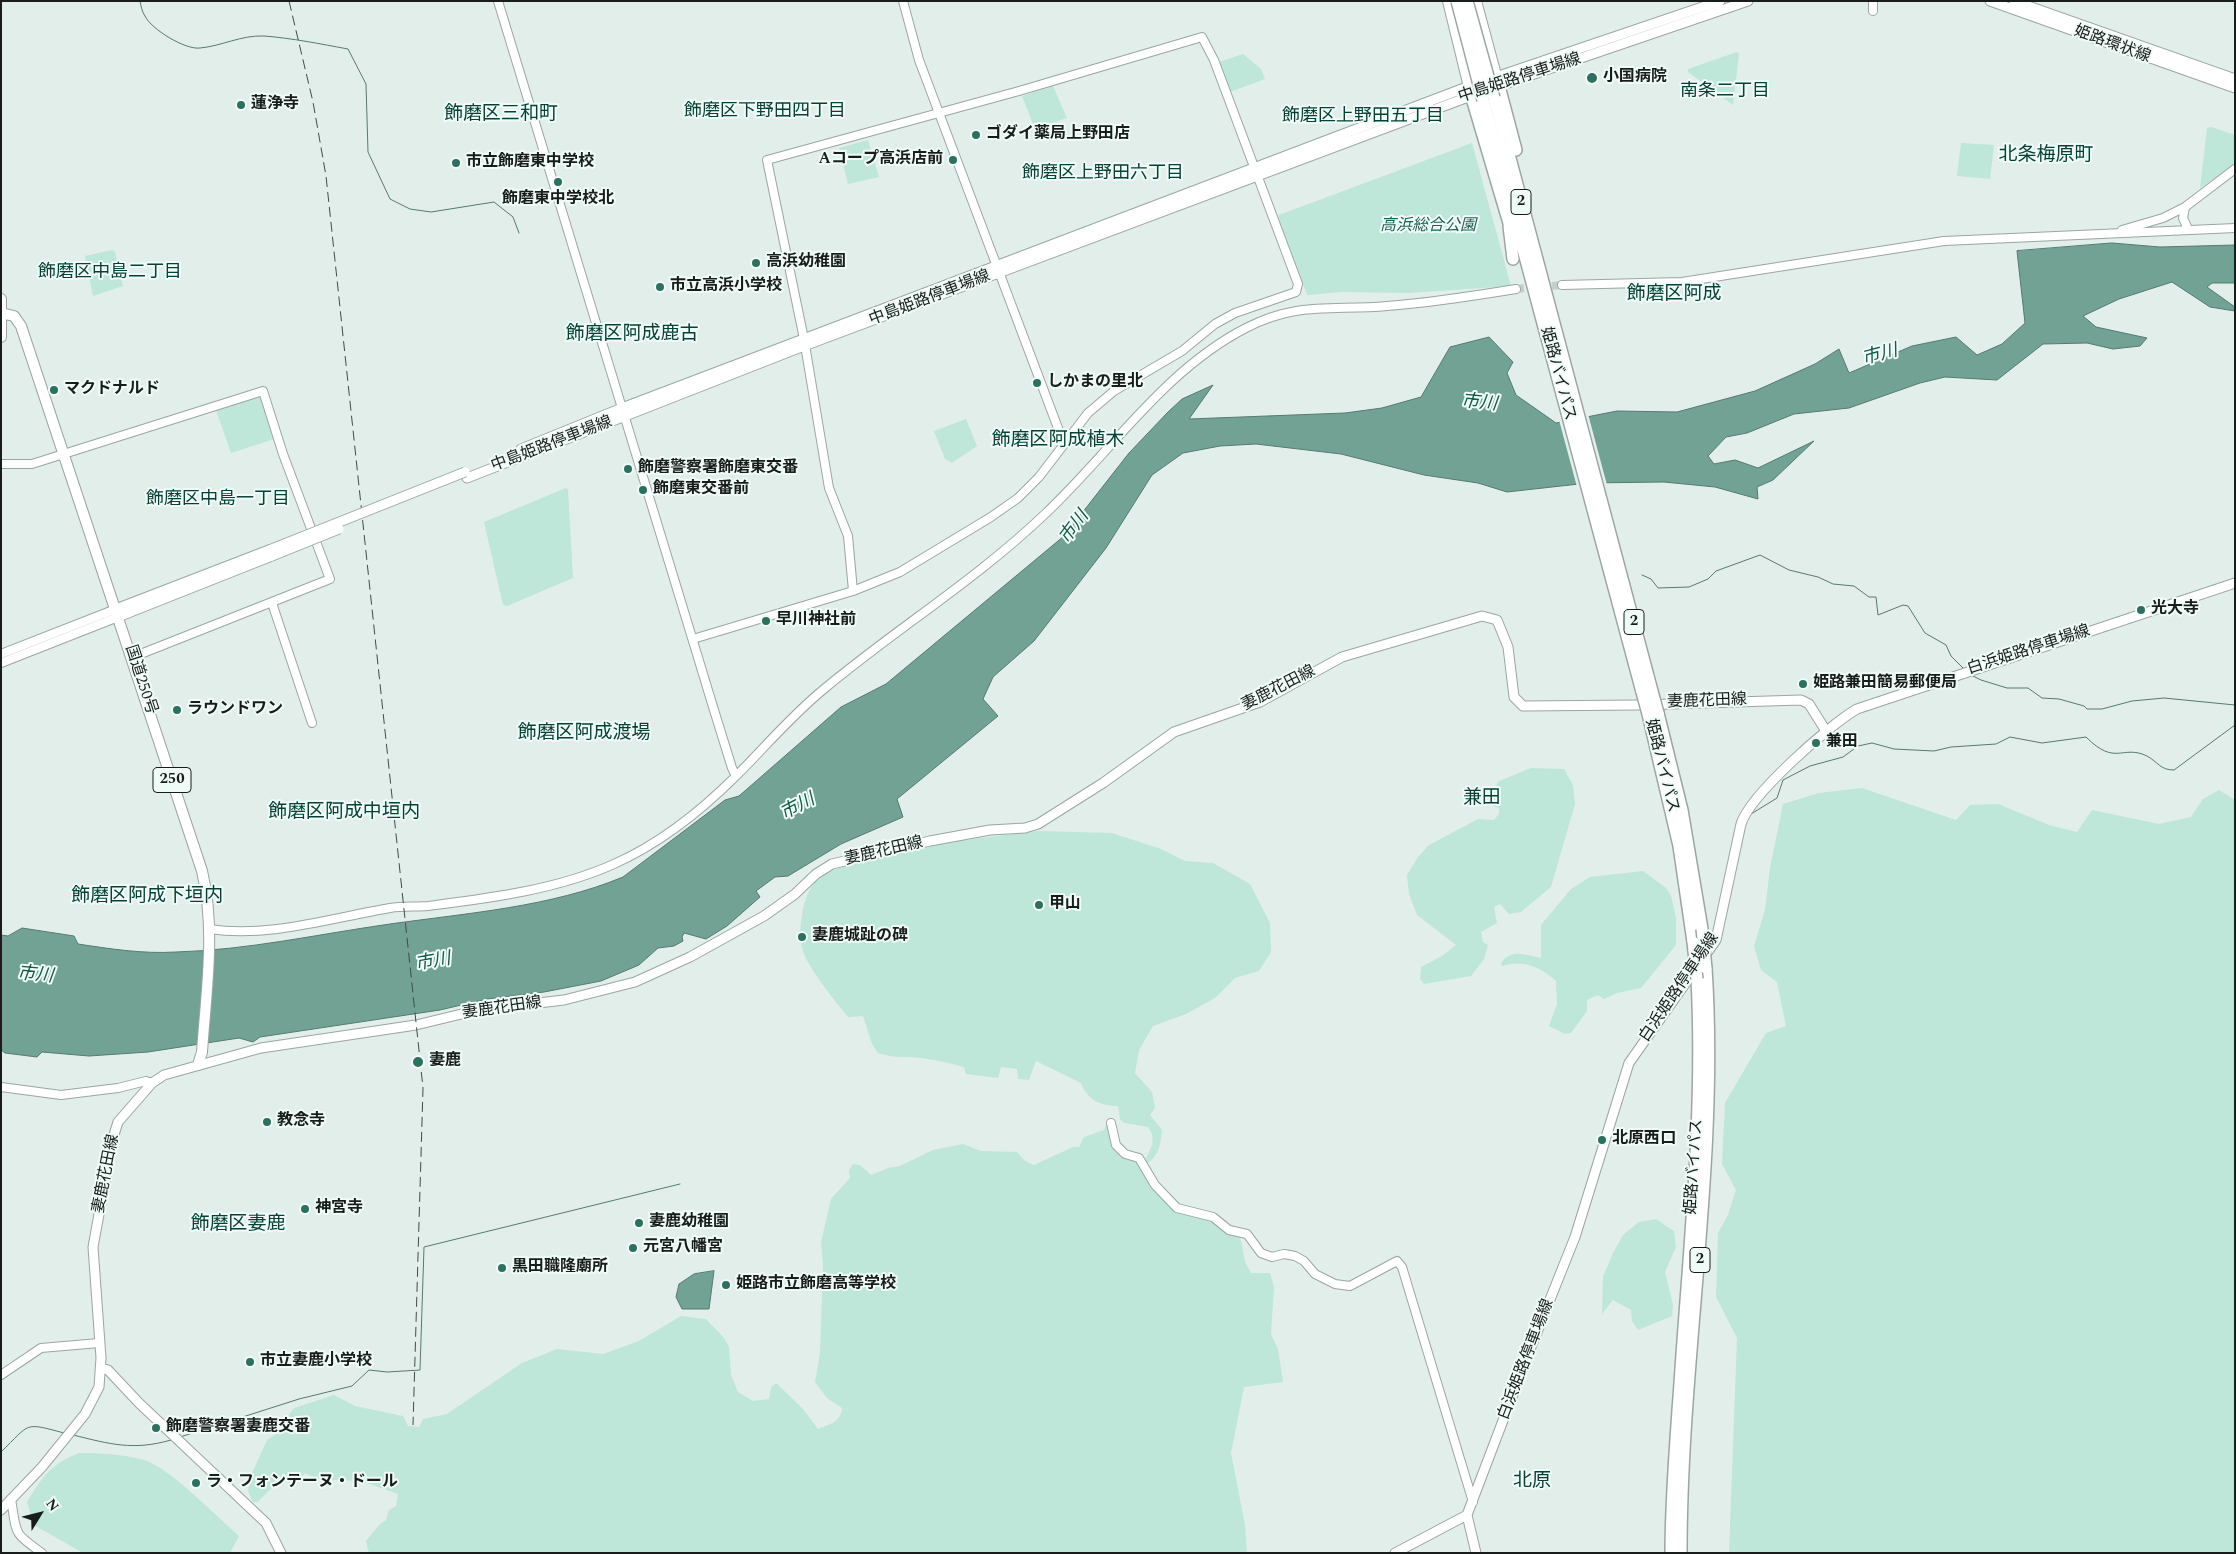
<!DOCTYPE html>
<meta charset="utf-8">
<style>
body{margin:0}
#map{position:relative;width:2236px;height:1554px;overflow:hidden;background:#e2eeea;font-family:Spectral,serif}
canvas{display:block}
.frame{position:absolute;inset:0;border:2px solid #181c1b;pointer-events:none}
.north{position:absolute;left:15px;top:1489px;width:50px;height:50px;-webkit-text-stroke:4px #effbf7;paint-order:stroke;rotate:54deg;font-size:14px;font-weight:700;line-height:20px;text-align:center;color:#181c1b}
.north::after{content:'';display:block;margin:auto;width:18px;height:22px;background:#181c1b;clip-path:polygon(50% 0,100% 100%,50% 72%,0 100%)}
</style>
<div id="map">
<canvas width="2236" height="1554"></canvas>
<div class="frame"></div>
<div class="north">N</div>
</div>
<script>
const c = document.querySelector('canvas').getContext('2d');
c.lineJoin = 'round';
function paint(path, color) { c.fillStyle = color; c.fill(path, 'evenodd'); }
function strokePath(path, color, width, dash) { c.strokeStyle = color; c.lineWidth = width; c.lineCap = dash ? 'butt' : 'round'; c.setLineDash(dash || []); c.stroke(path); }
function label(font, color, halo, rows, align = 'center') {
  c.font = font + ' Spectral,"Noto Sans JP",serif'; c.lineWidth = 4; c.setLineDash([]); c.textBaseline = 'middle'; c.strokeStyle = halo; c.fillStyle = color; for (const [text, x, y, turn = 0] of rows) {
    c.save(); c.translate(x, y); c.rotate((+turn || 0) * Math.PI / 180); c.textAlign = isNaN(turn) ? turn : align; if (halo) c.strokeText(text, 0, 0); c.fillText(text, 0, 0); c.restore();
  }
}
paint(new Path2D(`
 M 1737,52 L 1739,54 L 1733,105 L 1688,72 L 1688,69 Z
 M 1243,54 L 1261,69 L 1265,79 L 1230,92 L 1219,62 Z
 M 1053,86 L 1067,118 L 1035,129 L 1022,96 Z
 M 2211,127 L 2235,135 L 2235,165 L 2200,188 L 2207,128 Z
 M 868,140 L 879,177 L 848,184 L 839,148 Z
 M 1472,143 L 1511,286 L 1409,293 L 1342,292 L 1307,295 L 1278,218 L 1279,215 Z
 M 1961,143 L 1994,145 L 1990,179 L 1957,176 Z
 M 112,250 L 115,252 L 123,286 L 93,296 L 85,256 Z
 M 257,397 L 260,398 L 274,439 L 231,453 L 216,410 Z
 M 966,419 L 977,446 L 952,463 L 945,459 L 934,431 Z
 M 566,488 L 568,490 L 573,578 L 507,606 L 503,605 L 484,522 Z
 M 1531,768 L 1564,769 L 1573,785 L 1575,804 L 1551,887 L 1521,912 L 1509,914 L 1500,904 L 1494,907 L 1497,923 L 1481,932 L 1483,942 L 1488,945 L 1484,959 L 1471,976 L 1424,984 L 1420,979 L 1421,967 L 1442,956 L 1456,945 L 1417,915 L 1409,894 L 1407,875 L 1418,857 L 1429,845 L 1478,819 L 1494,820 L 1499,814 L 1499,808 L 1485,803 L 1499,781 Z
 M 1862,788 L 1956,820 L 1970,805 L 1998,804 L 2049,825 L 2077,832 L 2092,810 L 2159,824 L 2191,817 L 2203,799 L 2219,790 L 2235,800 L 2235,1553 L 1729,1553 L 1737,1338 L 1716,1297 L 1718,1233 L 1728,1215 L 1736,1190 L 1722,1164 L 1725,1103 L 1766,1033 L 1786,1026 L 1777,982 L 1761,970 L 1754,946 L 1765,910 L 1770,868 L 1783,804 L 1819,793 Z
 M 1038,831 L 1112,833 L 1161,849 L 1185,861 L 1213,863 L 1250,884 L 1270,923 L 1271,952 L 1259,971 L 1235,978 L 1215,998 L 1186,1014 L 1153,1026 L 1139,1050 L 1135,1073 L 1152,1092 L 1155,1108 L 1150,1115 L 1162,1130 C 1161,1141 1159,1158 1147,1163 L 1145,1160 C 1151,1148 1157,1139 1148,1127 L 1124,1123 L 1120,1119 L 1118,1106 C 1101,1106 1087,1100 1081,1083 L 1036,1061 L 1029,1080 L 1018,1079 L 1017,1069 L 1001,1067 L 998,1078 L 966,1074 L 964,1067 C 946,1062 928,1058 909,1057 C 898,1057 890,1057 878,1053 L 872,1044 L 863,1016 L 848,1017 C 836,1002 806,966 802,948 C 798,930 802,901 812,886 C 835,851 995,837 1038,831 Z
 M 1643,871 L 1666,888 L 1671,896 L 1676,918 L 1676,945 L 1641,988 L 1617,993 L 1604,999 L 1598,995 L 1587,1000 L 1587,1011 L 1571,1033 L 1565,1034 L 1549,1026 L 1557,1004 L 1556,981 C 1541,967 1522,959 1502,966 L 1501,963 C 1512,948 1525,955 1541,958 L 1541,925 L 1571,889 L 1590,877 Z
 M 1107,1123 L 1110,1127 L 1115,1150 L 1123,1158 L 1135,1161 L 1143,1169 L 1156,1193 L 1165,1200 L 1212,1219 L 1240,1235 L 1245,1262 L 1251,1273 L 1270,1273 L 1274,1287 L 1271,1334 L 1278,1349 L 1283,1382 L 1244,1387 L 1231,1453 L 1245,1525 L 1247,1553 L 369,1553 L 366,1541 L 379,1525 L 386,1520 L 389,1510 L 396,1506 L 398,1494 C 384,1489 370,1483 356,1481 C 337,1479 322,1483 305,1473 C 296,1487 290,1481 276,1482 C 272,1490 264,1494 258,1502 L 253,1502 L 248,1491 L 252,1473 L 267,1440 L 279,1432 L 282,1424 L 294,1408 L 334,1395 L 355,1406 L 403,1416 L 408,1426 L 419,1427 L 423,1419 L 447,1414 L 522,1363 L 557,1349 L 603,1354 L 639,1341 L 681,1316 L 706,1319 L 724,1338 L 729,1347 L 731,1375 L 738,1392 L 753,1401 L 769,1399 L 771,1387 L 776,1383 L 802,1408 L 818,1429 C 830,1424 841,1422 842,1408 L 827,1398 L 815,1382 L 820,1354 L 823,1265 L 821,1242 L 831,1199 L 850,1178 L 849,1170 L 853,1164 L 860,1165 L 871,1175 L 888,1168 L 900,1166 L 933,1150 L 963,1144 L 981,1151 L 1017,1152 L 1025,1161 L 1034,1165 L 1073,1147 L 1079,1147 L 1084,1137 L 1104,1130 Z
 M 1656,1219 L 1674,1231 L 1676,1247 L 1665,1272 L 1673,1305 L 1672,1316 L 1638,1330 L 1632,1321 L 1631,1310 L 1613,1300 L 1602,1314 L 1603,1277 L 1613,1253 L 1623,1235 L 1639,1222 Z
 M 79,1453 C 100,1453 123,1454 144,1460 C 170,1468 217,1517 239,1536 L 230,1553 L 83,1553 L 34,1525 L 27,1502 C 42,1477 51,1464 79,1453 Z`), '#bee6d9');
const water = new Path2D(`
 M 2112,243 L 2160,247 L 2235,245 L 2235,283 L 2212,283 L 2207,287 L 2235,307 L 2235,311 L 2210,307 L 2172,282 L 2119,299 L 2083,316 L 2096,327 L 2147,338 L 2140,346 L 2113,349 L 2087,343 L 2043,344 L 1997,380 L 1945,377 L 1920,383 L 1849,408 L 1794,414 L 1747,433 L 1726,437 L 1708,456 L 1714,464 L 1735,460 L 1758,468 L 1814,441 L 1773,480 L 1757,487 L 1758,499 L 1715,487 L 1664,482 L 1588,483 L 1507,492 L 1478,483 L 1424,475 L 1341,454 L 1256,444 L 1220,446 L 1183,453 L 1152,475 L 1106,548 L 1034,641 L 993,677 L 983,699 L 998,716 L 897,799 L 903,817 L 841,844 L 788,876 L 775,877 L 756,891 L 760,897 L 727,926 L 706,939 L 684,933 L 682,937 L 683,941 L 674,946 L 658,948 L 639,965 L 601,981 L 544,992 L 487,999 L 440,1010 L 260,1037 L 253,1042 L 239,1038 L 148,1052 L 89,1056 L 42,1052 L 37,1057 L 5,1053 L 1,1050 L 1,935 L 8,936 L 22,928 L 74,936 L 78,944 C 111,949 143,954 176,952 C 248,950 319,934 390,924 C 468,913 551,907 623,877 L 725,800 L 739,796 L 841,707 L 886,684 L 1064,536 L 1129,453 L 1168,412 L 1182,399 L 1213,385 L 1189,419 L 1345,413 L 1382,408 L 1421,397 L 1450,347 L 1489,337 L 1513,362 L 1507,373 L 1516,395 L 1556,423 L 1617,411 L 1677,412 L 1755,391 L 1815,364 L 1839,349 L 1849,373 L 1912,346 L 1956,337 L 1977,355 L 2002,344 L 2025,323 L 2017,251 Z
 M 714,1271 L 709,1309 L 682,1309 L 676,1297 L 679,1284 L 694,1274 Z`);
paint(water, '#71a293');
strokePath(water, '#567a6f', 1);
paint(new Path2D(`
 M 1588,414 L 1607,485 L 1577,487 L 1559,420 Z`), '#e2eeea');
strokePath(new Path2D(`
 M 140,1 C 141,6 142,12 145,16 C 151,29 185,50 200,48 C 222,46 241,35 264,36 C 291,38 321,44 348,49 L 366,84 L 368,152 L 390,199 L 410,209 L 431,212 L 494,202 L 513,217 L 519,233
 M 1642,575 L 1651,579 L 1658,588 L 1689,587 L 1708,579 L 1716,571 L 1760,555 L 1789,570 L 1818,577 L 1833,584 L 1854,586 L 1869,597 L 1876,597 L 1878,615 L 1903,605 L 1908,606 L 1925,633 L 1946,645 L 1951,656 L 1964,669
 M 1971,675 L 1981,680 L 2007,688 L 2028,688 L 2042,698 L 2059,699 L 2084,706 L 2087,709 L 2102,709 L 2132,701 L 2164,698 L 2235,705
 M 1751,814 L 1777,798 L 1783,780 L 1810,766 L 1843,757 L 1858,746 L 1872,743 L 1894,749 L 1934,751 L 1951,747 L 1996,744 L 2010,737 L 2042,743 L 2086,737 C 2116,767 2122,744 2147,756 C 2158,762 2160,770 2174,770 L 2235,725
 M 73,1435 C 110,1444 133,1451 171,1440
 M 180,1437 L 299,1399 L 352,1386 L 369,1370 L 387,1372 L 420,1370 L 424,1247 L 680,1184
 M 1,1452 C 31,1423 23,1422 64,1433`), '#567a6f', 1);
strokePath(new Path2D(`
 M 1516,289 L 1562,285`), '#c4cecb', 8, [8, 4]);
const tertiary = new Path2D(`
 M 498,1 L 714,710 L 732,768 L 736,776
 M 903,1 L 919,60 L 1064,444
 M 1873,11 L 1873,1
 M 2188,229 L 2183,218 L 2185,207 L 2235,169
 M 2122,230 L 2163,218 L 2185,207
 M 1562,285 L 1682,282 L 1944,241 L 2235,228
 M 1,464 L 32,464 L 263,391 L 283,454 L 330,579 L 133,657
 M 272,603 L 312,723
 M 693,639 L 853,591 L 900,572 L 991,517 L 1018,498 L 1039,477 L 1088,413 L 1114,391 L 1182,351 L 1215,324 L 1235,313 L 1296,292 L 1298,284 L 1214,60 L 1202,37 L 1019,91 L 767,160 L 804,339 L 829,488 L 848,536 L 853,591
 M 1,654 L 116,609
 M 1,663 L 118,617
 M 209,929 C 269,938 331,918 390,908 C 402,906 415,907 428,906 C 490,898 556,890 614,864 C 659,844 702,810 737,775 C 766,746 792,715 824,689 C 896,629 977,579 1045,514 C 1111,452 1164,370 1246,328 C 1298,301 1333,311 1387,306 C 1430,303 1473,296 1516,289
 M 1,1087 L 61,1095 L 118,1088 L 146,1081 L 152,1083
 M 1111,1123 L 1116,1145 L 1125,1154 L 1139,1158 L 1155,1185 L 1177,1208 L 1213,1217 L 1229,1230 L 1247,1234 L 1261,1253 L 1272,1257 L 1284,1254 L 1295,1256 L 1304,1261 L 1315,1274 L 1335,1284 L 1350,1286 L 1397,1261 L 1402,1267 L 1473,1502
 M 1,1375 L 41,1348 L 99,1343
 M 11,1499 C 17,1534 12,1532 42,1553`);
const secondary = new Path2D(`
 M 1990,1 L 2235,88
 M 2014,1 L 2235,79
 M 1490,79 L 1720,1
 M 1493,88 L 1748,1
 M 521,449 L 622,408 L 1475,84
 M 467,478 L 804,346 L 1476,94
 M 116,609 L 269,550
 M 118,617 L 272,556
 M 101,1368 L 108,1370 L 139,1403 L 266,1523 L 281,1553
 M 1,1510 L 42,1467 L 85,1414 L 99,1387 L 101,1358 L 93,1247 L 113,1138 L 118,1122 L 152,1083 L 164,1075 L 261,1048 L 416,1025 L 478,1010 L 564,1000 L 635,982 L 690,957 L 764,916 L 795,894 L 816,874 L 832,864 L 930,841 L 990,830 L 1025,828 L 1038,824 L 1103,783 L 1174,732 L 1260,702 L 1342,657 L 1482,616 L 1497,620 L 1508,647 L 1514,697 L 1523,706 L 1638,705 L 1801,700 L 1809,704 L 1826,731
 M 1467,1515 L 1476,1553
 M 1395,1553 L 1467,1515 L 1531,1347 L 1575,1237 L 1629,1063 L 1716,940 L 1741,824 C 1750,795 1829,725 1857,709 L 2235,583`);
const trunk = new Path2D(`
 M 1448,1 L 1471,95
 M 1476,1 L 1499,86
 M 1,299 L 1,337
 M 1,313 L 14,316 L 21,326 L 202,871 C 216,930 206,992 202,1052 L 198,1065`);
const motorway = new Path2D(`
 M 1499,86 L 1516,150
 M 1471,95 L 1511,230
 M 1494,98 L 1652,691
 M 1483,100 L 1642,692
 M 1509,226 L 1513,259
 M 1658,713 L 1682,810 L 1702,929
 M 1648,714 L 1679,846 L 1693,942
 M 1671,1553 C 1671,1496 1676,1440 1680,1383 C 1689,1249 1704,1114 1697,979
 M 1681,1553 C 1681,1357 1719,1164 1706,968`);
strokePath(tertiary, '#9ba6a2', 10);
strokePath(secondary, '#9ba6a2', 11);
strokePath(trunk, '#9ba6a2', 12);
strokePath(motorway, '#9ba6a2', 14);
strokePath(tertiary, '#fff', 8);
strokePath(secondary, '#fff', 9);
strokePath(trunk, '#fff', 10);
strokePath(motorway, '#fff', 11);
strokePath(new Path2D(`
 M 289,1 L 313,102 L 326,176 L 423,1088 L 413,1425`), '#434947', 1, [10, 5]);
const secondaryBridge = new Path2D(`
 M 269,550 L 465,472
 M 272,556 L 339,529`);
const motorwayBridge = new Path2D(`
 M 1457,1 L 1483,100
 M 1467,1 L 1494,98
 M 1652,691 L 1658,713
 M 1642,692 L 1648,714
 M 1702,929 L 1706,968
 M 1693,942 L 1697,979`);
strokePath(secondaryBridge, '#9ba6a2', 11, []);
strokePath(motorwayBridge, '#9ba6a2', 14, []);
strokePath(secondaryBridge, '#fff', 9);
strokePath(motorwayBridge, '#fff', 11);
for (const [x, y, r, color] of [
 [1592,78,6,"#2e6f5e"],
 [241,105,5,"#2e6f5e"],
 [976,135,5,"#2e6f5e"],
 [953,160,5,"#2e6f5e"],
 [456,163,5,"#2e6f5e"],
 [558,182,5,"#2e6f5e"],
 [756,263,5,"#2e6f5e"],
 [660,287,5,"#2e6f5e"],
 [1037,383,5,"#2e6f5e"],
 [54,390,5,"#2e6f5e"],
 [628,469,5,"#2e6f5e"],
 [643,490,5,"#2e6f5e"],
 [2141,610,5,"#2e6f5e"],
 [766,621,5,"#2e6f5e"],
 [1803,684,5,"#2e6f5e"],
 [177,710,5,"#2e6f5e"],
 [1816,743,5,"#2e6f5e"],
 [1039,905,5,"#2e6f5e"],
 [802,937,5,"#2e6f5e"],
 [418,1062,6,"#2e6f5e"],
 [267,1122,5,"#2e6f5e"],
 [1602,1140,5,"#2e6f5e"],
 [305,1209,5,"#2e6f5e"],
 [639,1223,5,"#2e6f5e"],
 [633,1248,5,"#2e6f5e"],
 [502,1268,5,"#2e6f5e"],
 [726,1285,5,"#2e6f5e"],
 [250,1362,5,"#2e6f5e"],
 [156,1428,5,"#2e6f5e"],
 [196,1483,5,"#2e6f5e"]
]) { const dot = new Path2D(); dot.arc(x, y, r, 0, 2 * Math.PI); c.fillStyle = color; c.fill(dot); strokePath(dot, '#effbf7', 2); }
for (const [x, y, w] of [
 [1521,202,20],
 [1634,622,20],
 [172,780,38],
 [1700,1260,20]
]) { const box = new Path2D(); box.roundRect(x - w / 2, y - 12.5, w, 25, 4); c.fillStyle = '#effbf7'; c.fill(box); strokePath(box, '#181c1b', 1); }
label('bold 15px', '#181c1b', null, [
 ["2",1521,202],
 ["2",1634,622],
 ["250",172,780],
 ["2",1700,1260]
]);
label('16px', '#181c1b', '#effbf7', [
 ["姫路環状線",2112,45,20],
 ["中島姫路停車場線",1520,79,-18],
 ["中島姫路停車場線",930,299,-21],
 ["姫路バイパス",1557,374,75],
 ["中島姫路停車場線",552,445,-21],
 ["白浜姫路停車場線",2029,651,-18],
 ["国道250号",140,680,72],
 ["妻鹿花田線",1279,689,-27],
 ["妻鹿花田線",1707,702,-2],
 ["姫路バイパス",1661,766,76],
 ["妻鹿花田線",884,852,-13],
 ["白浜姫路停車場線",1680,988,-56],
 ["妻鹿花田線",502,1009,-8],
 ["姫路バイパス",1695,1167,-86],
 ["妻鹿花田線",107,1174,-79],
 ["白浜姫路停車場線",1527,1360,-69]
]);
label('bold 16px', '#181c1b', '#effbf7', [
 ["小国病院",1603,78],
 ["蓮浄寺",251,105],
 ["ゴダイ薬局上野田店",986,135],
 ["Aコープ高浜店前",943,160,"right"],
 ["市立飾磨東中学校",466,163],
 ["飾磨東中学校北",558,200,"center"],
 ["高浜幼稚園",766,263],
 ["市立高浜小学校",670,287],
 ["しかまの里北",1047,383],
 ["マクドナルド",64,390],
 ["飾磨警察署飾磨東交番",638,469],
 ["飾磨東交番前",653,490],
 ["光大寺",2151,610],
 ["早川神社前",776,621],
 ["姫路兼田簡易郵便局",1813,684],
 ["ラウンドワン",187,710],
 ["兼田",1826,743],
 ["甲山",1049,905],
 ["妻鹿城趾の碑",812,937],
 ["妻鹿",429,1062],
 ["教念寺",277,1122],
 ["北原西口",1612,1140],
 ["神宮寺",315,1209],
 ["妻鹿幼稚園",649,1223],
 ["元宮八幡宮",643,1248],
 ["黒田職隆廟所",512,1268],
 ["姫路市立飾磨高等学校",736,1285],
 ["市立妻鹿小学校",260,1362],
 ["飾磨警察署妻鹿交番",166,1428],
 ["ラ・フォンテーヌ・ドール",206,1483]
], 'left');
label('italic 16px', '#1f5f4f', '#effbf7', [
 ["高浜総合公園",1428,227]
]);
label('18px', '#074034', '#effbf7', [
 ["南条二丁目",1725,92],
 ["飾磨区下野田四丁目",765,112],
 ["飾磨区上野田五丁目",1363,117],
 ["飾磨区上野田六丁目",1103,174],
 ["飾磨区中島二丁目",110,273],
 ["飾磨区中島一丁目",218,500]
]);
label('italic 18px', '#155848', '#effbf7', [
 ["市川",1880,356,-15],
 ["市川",1479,404,6],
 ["市川",1075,528,-53],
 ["市川",798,808,-28],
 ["市川",433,963,-10],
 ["市川",35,976,6]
]);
label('19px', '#074034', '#effbf7', [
 ["飾磨区三和町",501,115],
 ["北条梅原町",2046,156],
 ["飾磨区阿成",1674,295],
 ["飾磨区阿成鹿古",632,335],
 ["飾磨区阿成植木",1058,441],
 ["飾磨区阿成渡場",584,734],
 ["兼田",1482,799],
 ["飾磨区阿成中垣内",344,813],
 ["飾磨区阿成下垣内",147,897],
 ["飾磨区妻鹿",238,1225],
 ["北原",1532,1482]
]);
</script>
